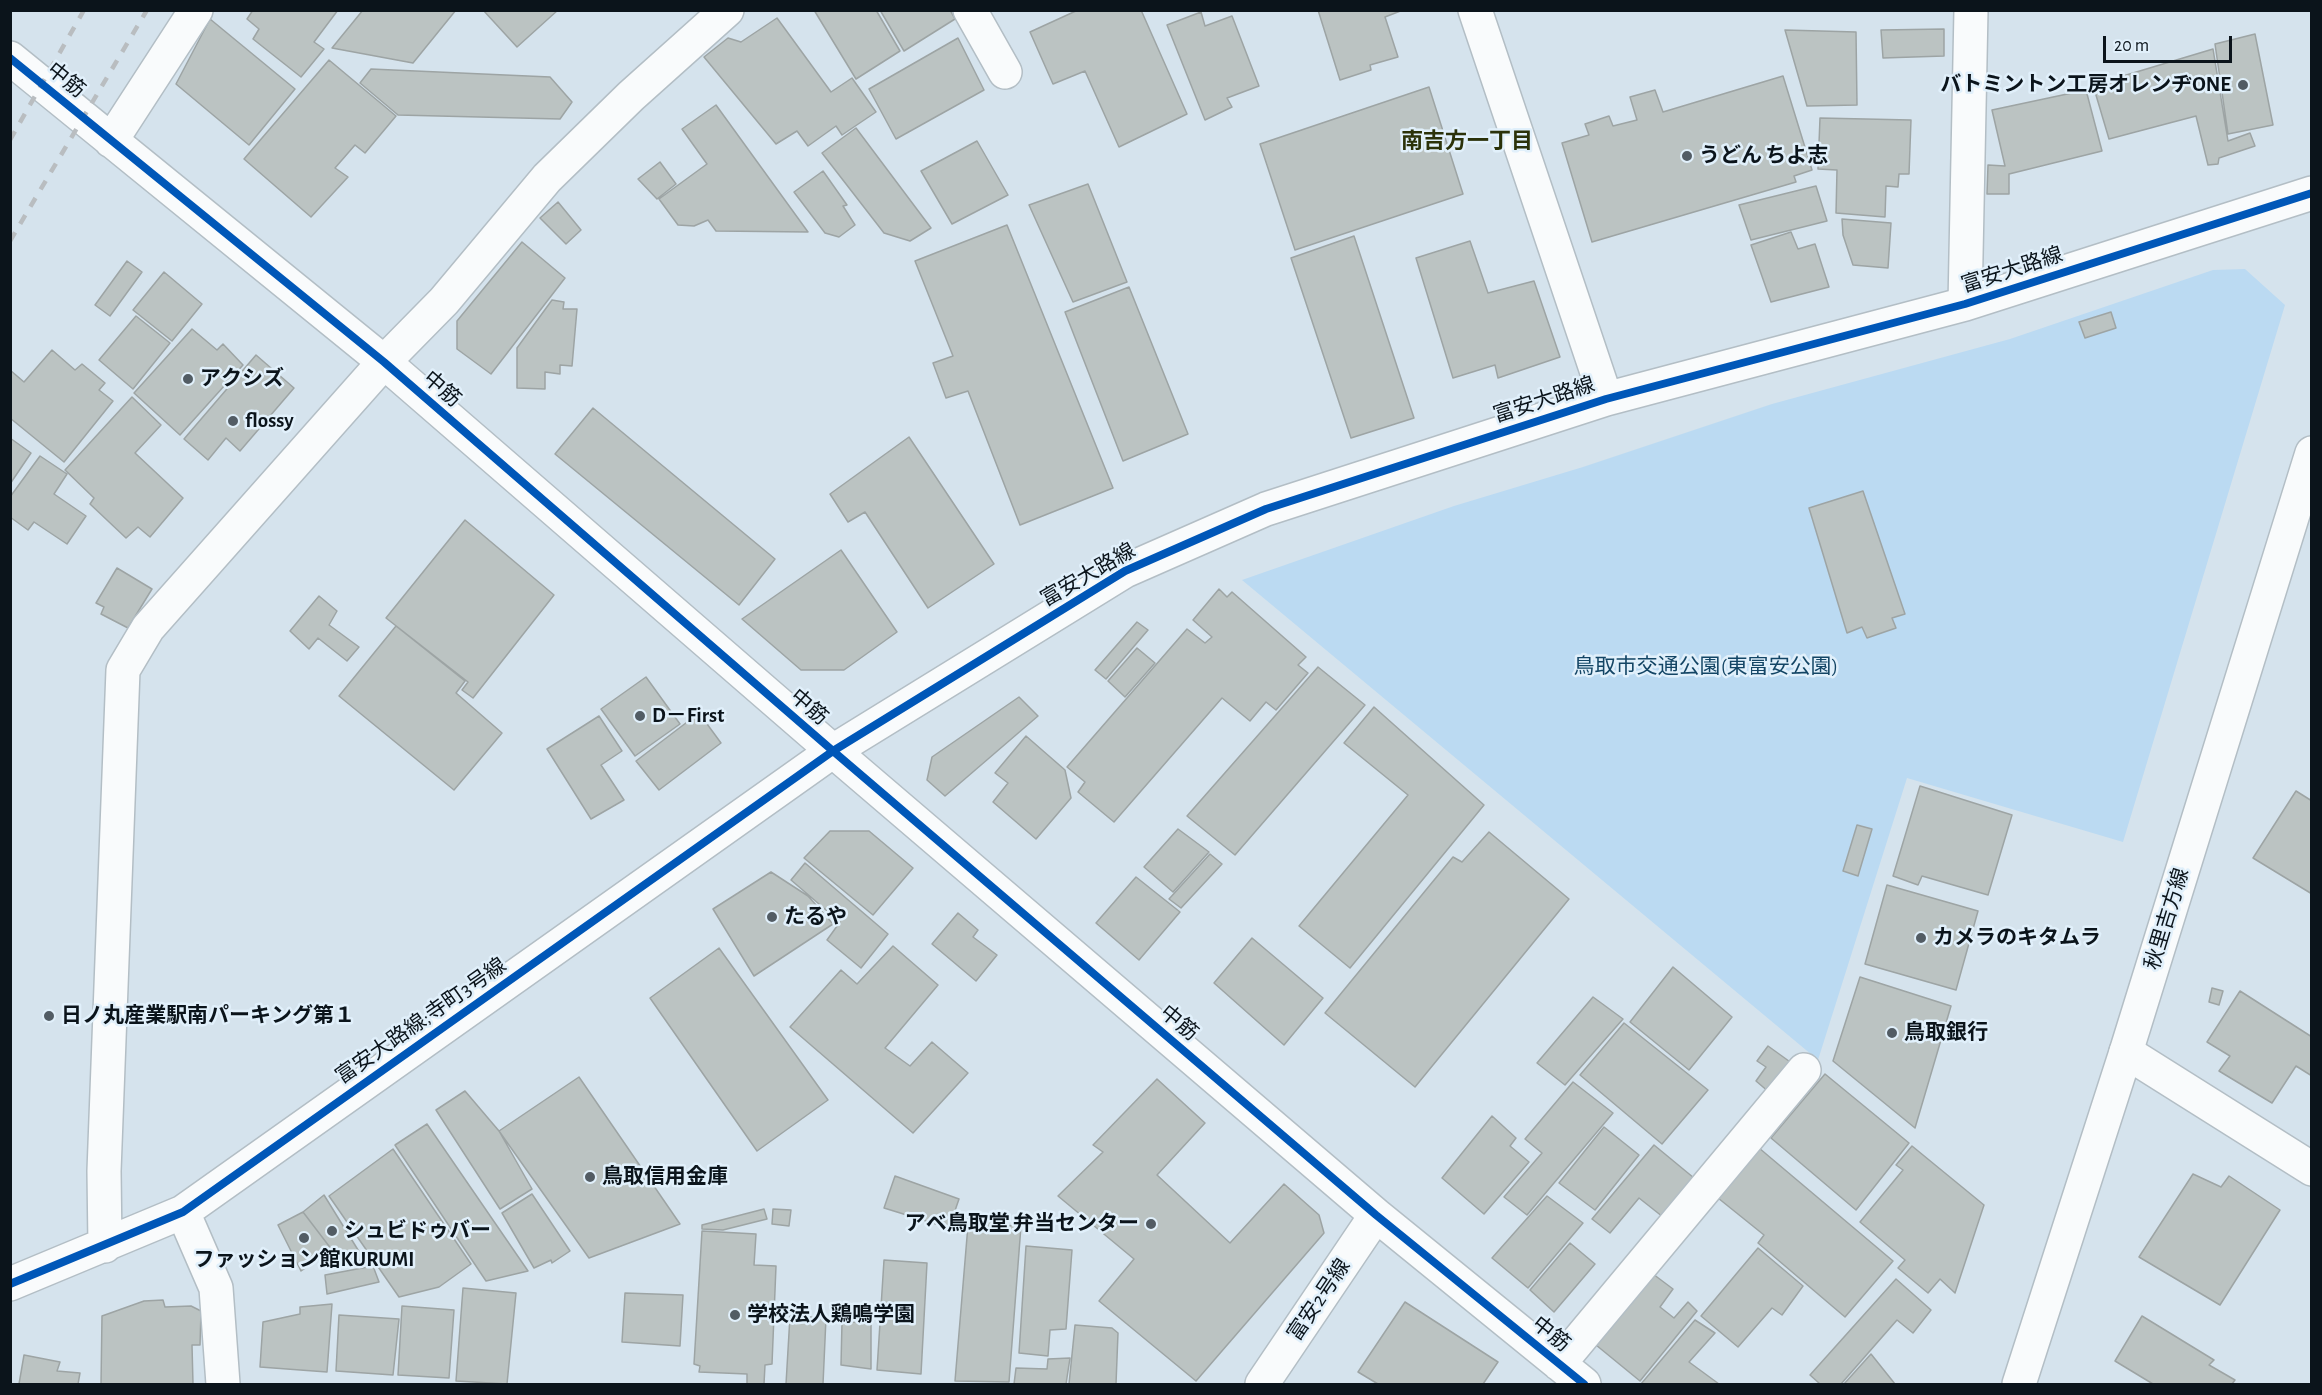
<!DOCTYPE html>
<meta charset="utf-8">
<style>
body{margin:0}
#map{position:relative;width:2322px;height:1395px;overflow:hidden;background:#d5e3ed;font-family:"Alegreya Sans",sans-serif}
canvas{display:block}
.frame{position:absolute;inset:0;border:12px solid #0b141b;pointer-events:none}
.scale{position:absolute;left:2103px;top:36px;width:129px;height:27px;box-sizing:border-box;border:3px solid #0b141b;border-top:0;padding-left:8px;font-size:18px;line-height:21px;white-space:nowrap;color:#0b141b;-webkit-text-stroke:4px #e1f0fb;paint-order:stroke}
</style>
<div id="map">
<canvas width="2322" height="1395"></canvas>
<div class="frame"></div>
<div class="scale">20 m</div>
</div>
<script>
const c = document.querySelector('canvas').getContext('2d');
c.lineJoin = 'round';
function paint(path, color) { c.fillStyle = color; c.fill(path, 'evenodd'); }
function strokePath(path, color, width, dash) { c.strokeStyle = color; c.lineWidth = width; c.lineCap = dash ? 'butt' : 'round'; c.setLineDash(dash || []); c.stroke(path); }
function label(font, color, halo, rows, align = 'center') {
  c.font = font + ' "Alegreya Sans","Noto Sans JP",sans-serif'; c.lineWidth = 5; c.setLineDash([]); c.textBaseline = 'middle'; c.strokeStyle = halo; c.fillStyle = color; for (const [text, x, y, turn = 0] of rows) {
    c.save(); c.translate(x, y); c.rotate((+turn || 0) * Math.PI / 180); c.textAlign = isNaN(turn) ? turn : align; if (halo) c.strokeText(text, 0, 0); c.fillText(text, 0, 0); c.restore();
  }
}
paint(new Path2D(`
 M 2245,269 L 2285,305 L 2123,842 L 1907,778 L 1818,1060 L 1242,580 L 1454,506 L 1583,467 L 1772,404 L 2010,339 L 2213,270 Z`), '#bbdaf2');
const building = new Path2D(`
 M 253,10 L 338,10 L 314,42 L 324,49 L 301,77 L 253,39 L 259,29 L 247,19 Z
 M 363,10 L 456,10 L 413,63 L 332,48 Z
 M 483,10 L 558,10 L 517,47 Z
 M 814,10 L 876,10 L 900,51 L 856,79 Z
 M 880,10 L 950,10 L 955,19 L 904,51 Z
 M 1078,10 L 1141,10 L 1187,114 L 1119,147 L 1085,71 L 1053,84 L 1030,32 Z
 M 1318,10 L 1403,10 L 1385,17 L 1398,57 L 1370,65 L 1371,70 L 1340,80 Z
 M 1201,12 L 1205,26 L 1232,16 L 1259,86 L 1227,98 L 1232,107 L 1205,120 L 1167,25 Z
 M 777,18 L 831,92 L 852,78 L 876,112 L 842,135 L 836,126 L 808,146 L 797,131 L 776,144 L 704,57 L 728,38 L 741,42 Z
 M 210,19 L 295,89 L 249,145 L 176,84 Z
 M 1944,29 L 1944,56 L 1883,58 L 1881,30 Z
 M 1785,30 L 1856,32 L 1857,105 L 1807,106 Z
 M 2255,34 L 2273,125 L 2228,134 L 2215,44 Z
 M 958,38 L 984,90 L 896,139 L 869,89 Z
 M 2213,49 L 2228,141 L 2250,133 L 2255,146 L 2219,158 L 2218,164 L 2208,165 L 2196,116 L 2109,139 L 2093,85 Z
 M 329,60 L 396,116 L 365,153 L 355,145 L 335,168 L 348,177 L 311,217 L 244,159 Z
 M 371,69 L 550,77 L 572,102 L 560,119 L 398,115 L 360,83 Z
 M 1783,76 L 1812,170 L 1794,176 L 1796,182 L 1592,242 L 1562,143 L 1589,135 L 1585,124 L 1609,116 L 1613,126 L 1637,120 L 1630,97 L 1655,90 L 1663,112 Z
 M 1429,87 L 1463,194 L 1295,250 L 1260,144 Z
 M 2086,90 L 2102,151 L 2009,174 L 2009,194 L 1987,194 L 1988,165 L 2005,166 L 1992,110 Z
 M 716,105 L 808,232 L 716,231 L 708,220 L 694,226 L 678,225 L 659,199 L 707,164 L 682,129 Z
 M 1820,118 L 1911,120 L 1909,174 L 1899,174 L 1898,187 L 1886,186 L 1885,217 L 1836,213 L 1837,170 L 1818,169 Z
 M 856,128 L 931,228 L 910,241 L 884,233 L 822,153 Z
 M 977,141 L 1008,195 L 952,224 L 921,171 Z
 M 660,162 L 676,184 L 657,199 L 638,179 Z
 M 823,171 L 847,205 L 843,206 L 855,225 L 839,237 L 825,233 L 794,192 Z
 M 1088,184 L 1127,282 L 1073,302 L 1029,205 Z
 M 1816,186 L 1827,221 L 1751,240 L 1739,205 Z
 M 558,202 L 581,230 L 566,244 L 540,218 Z
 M 1842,219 L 1891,223 L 1888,268 L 1853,265 L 1843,235 Z
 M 1007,225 L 1113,488 L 1020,525 L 968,391 L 946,398 L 933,363 L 953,356 L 915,261 Z
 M 1791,232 L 1798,249 L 1815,244 L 1829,287 L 1771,302 L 1751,245 Z
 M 1354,236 L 1414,418 L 1351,438 L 1291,258 Z
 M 1470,241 L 1488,293 L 1534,281 L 1560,357 L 1498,378 L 1495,365 L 1453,378 L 1416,258 Z
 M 522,242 L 565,278 L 491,374 L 457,349 L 457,321 Z
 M 127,261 L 142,272 L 110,316 L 95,305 Z
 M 164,272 L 202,304 L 172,341 L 133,310 Z
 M 1129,287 L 1188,434 L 1123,461 L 1065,312 Z
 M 552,300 L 564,302 L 563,309 L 577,309 L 572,366 L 560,365 L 560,374 L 545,372 L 545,389 L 517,388 L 517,348 Z
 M 2111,312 L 2116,328 L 2085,338 L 2079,322 Z
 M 136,316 L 170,343 L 133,389 L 99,360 Z
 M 192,329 L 217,350 L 223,344 L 243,365 L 180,435 L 134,393 Z
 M 52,350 L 75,370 L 82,364 L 105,383 L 99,390 L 113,401 L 64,462 L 10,418 L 10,370 L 24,382 Z
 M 256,355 L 294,388 L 240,451 L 226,438 L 208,460 L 184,439 Z
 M 132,397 L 161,425 L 135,453 L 183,498 L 150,537 L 138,527 L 126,538 L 90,504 L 94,498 L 65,470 Z
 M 593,408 L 775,559 L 739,605 L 555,454 Z
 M 909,437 L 994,564 L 928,608 L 865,512 L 848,522 L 830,494 Z
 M 10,438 L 31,453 L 10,484 Z
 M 40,456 L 67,474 L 54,494 L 86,516 L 67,544 L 34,522 L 28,530 L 10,517 L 10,497 Z
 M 1863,491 L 1905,614 L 1892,618 L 1896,628 L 1867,638 L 1862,627 L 1847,633 L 1809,508 Z
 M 465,520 L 554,595 L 473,698 L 462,690 L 468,682 L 386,618 Z
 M 841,550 L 897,632 L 844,670 L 801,670 L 742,619 Z
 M 117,568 L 152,589 L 128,628 L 101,614 L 104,607 L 96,603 Z
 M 1219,589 L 1227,597 L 1232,592 L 1306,657 L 1298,665 L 1308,673 L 1276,710 L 1266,702 L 1250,721 L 1222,698 L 1114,822 L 1078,792 L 1085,782 L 1067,767 L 1187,629 L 1205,643 L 1212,637 L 1193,620 Z
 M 319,596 L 337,611 L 329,625 L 359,647 L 347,661 L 318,638 L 309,649 L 290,631 Z
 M 1137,622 L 1148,630 L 1106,679 L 1095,670 Z
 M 396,626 L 465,681 L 456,693 L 502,733 L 454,790 L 339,696 Z
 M 1137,648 L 1155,663 L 1125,697 L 1108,681 Z
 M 1318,667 L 1365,705 L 1235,855 L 1187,816 Z
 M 646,677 L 680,724 L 635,756 L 601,709 Z
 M 1019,697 L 1038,716 L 945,796 L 927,780 L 932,757 Z
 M 1374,707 L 1484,805 L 1350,968 L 1299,926 L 1408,795 L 1344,743 Z
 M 699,713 L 721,743 L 659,790 L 636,761 Z
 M 599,716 L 622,751 L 601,765 L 624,800 L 591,819 L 547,749 Z
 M 1026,736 L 1065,770 L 1071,798 L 1036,839 L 993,802 L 1008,783 L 995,773 Z
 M 1920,786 L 2012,815 L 1988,895 L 1922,876 L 1918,885 L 1893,876 Z
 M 2296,791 L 2312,801 L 2312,894 L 2253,858 Z
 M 1857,825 L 1872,829 L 1858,876 L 1843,871 Z
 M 1178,829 L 1209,852 L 1173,892 L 1144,867 Z
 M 830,831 L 869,831 L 913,868 L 873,915 L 804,858 Z
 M 1489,832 L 1569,899 L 1415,1087 L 1325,1013 L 1453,857 L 1462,862 Z
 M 1210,854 L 1222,864 L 1181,908 L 1169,899 Z
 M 805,863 L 888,934 L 861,968 L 827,940 L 840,922 L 791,880 Z
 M 771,872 L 808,896 L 833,924 L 754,976 L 713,909 Z
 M 1136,877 L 1180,912 L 1139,960 L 1096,923 Z
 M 1887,885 L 1978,911 L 1956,990 L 1865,964 Z
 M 958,913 L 978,930 L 973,937 L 997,955 L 976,981 L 932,944 Z
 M 1252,938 L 1323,998 L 1284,1045 L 1214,983 Z
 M 893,946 L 938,985 L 885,1048 L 910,1066 L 932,1042 L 968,1073 L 913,1133 L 790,1027 L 841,970 L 857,984 Z
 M 719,948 L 828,1100 L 757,1151 L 650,998 Z
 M 1673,967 L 1732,1017 L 1689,1070 L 1630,1022 Z
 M 1860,977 L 1951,1006 L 1915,1128 L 1833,1061 Z
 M 2212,988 L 2223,991 L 2219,1005 L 2209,1002 Z
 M 2240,991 L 2312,1037 L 2312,1076 L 2296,1066 L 2272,1103 L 2219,1071 L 2230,1056 L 2207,1042 Z
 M 1593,997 L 1623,1019 L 1565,1085 L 1537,1063 Z
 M 1624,1023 L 1708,1090 L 1662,1144 L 1580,1075 Z
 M 1768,1046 L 1793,1064 L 1770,1093 L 1756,1081 L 1766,1067 L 1757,1061 Z
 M 1825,1074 L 1909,1143 L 1856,1210 L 1771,1138 Z
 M 579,1077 L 680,1224 L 589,1258 L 499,1131 Z
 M 1157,1079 L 1205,1123 L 1157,1175 L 1230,1243 L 1284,1184 L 1319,1215 L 1324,1233 L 1196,1381 L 1099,1301 L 1134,1259 L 1058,1196 L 1103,1152 L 1093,1145 Z
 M 1573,1082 L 1613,1113 L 1527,1215 L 1504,1197 L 1542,1153 L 1525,1139 Z
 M 465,1091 L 499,1131 L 532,1189 L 500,1209 L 436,1110 Z
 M 1492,1116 L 1516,1138 L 1510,1146 L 1529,1162 L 1484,1214 L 1442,1178 Z
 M 427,1124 L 528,1271 L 486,1281 L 395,1145 Z
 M 1604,1127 L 1639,1155 L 1595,1210 L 1559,1183 Z
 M 1654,1145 L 1694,1178 L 1663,1217 L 1639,1198 L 1610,1233 L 1592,1219 Z
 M 1912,1146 L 1984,1205 L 1955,1293 L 1940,1279 L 1928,1293 L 1898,1268 L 1905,1260 L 1860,1222 L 1903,1170 L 1896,1165 Z
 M 1759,1148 L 1893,1261 L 1845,1317 L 1758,1243 L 1764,1235 L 1718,1198 Z
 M 393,1149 L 471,1264 L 439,1287 L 399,1297 L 329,1196 Z
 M 2193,1174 L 2221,1187 L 2229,1176 L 2280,1210 L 2220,1305 L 2139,1257 Z
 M 895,1176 L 959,1199 L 949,1228 L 884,1208 Z
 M 532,1194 L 570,1251 L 552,1263 L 551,1260 L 534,1268 L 502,1213 Z
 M 324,1195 L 363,1258 L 349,1267 L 332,1250 L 303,1212 Z
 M 1547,1196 L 1583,1223 L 1528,1288 L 1492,1258 Z
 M 764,1209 L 767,1219 L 723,1230 L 702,1229 L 702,1225 Z
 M 773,1209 L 791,1210 L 789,1226 L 772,1224 Z
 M 303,1212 L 332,1250 L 301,1271 L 278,1225 Z
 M 969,1213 L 998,1215 L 997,1225 L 1021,1226 L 1009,1382 L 955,1381 Z
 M 702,1231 L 756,1234 L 754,1265 L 776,1266 L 772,1364 L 765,1365 L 764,1384 L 747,1384 L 747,1374 L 699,1372 L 700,1366 L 694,1364 Z
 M 1570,1243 L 1595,1264 L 1554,1312 L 1530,1290 Z
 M 1026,1246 L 1072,1250 L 1066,1329 L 1050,1330 L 1048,1356 L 1019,1353 Z
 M 1758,1248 L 1803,1286 L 1782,1315 L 1772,1308 L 1738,1347 L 1701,1316 Z
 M 884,1260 L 927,1263 L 921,1374 L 877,1370 Z
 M 373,1266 L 379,1282 L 327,1294 L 325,1275 Z
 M 1653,1274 L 1673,1289 L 1660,1307 L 1674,1318 L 1688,1302 L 1697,1311 L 1640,1381 L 1596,1345 Z
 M 1896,1279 L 1931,1310 L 1913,1333 L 1897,1320 L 1841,1384 L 1820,1384 L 1810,1375 Z
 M 463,1288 L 516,1293 L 507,1384 L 456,1381 Z
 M 625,1293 L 683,1295 L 680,1346 L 622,1342 Z
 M 163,1300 L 165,1307 L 191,1306 L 201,1311 L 200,1345 L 192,1345 L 193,1384 L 101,1384 L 102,1316 L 144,1301 Z
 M 1405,1302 L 1498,1362 L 1483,1384 L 1378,1384 L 1358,1372 Z
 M 332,1304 L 327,1372 L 260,1367 L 263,1322 L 300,1314 L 300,1307 Z
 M 402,1306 L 454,1310 L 449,1378 L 398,1375 Z
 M 339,1315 L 399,1319 L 393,1375 L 336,1371 Z
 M 790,1316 L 826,1318 L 823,1384 L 786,1384 Z
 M 2142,1316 L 2214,1360 L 2209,1365 L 2235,1380 L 2232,1384 L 2153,1384 L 2115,1361 Z
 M 1695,1320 L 1715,1333 L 1689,1362 L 1719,1384 L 1641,1384 Z
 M 842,1322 L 871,1322 L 871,1369 L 841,1365 Z
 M 1075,1325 L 1112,1328 L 1118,1333 L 1116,1384 L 1069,1384 Z
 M 1871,1354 L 1895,1384 L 1844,1384 Z
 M 24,1355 L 60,1362 L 57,1371 L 80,1373 L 78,1384 L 19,1384 Z
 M 1070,1358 L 1066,1384 L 1014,1384 L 1016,1368 L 1047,1369 L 1048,1359 Z`);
paint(building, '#bbc3c2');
strokePath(building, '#9da4a4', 1.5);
const minor = new Path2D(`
 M 970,10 L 1005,72
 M 1475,10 L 1606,399
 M 10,58 L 384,362 L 833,751 L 1376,1215 L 1584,1384
 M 111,141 L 196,10
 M 1965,304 L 1971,10
 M 2126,1052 L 2312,1169
 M 183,1212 L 216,1288 L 223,1384
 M 105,1246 L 104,1171 L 123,670 L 148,628 L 384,362 L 444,301 L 547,178 L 631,96 L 727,10
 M 10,1284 L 183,1212 L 833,751 L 1125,571 L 1266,509 L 1606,399 L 1965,304 L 2312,193
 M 1559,1364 L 1804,1070
 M 1262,1384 L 1376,1215`);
const major = new Path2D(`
 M 2019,1384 L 2126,1052 L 2312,453`);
strokePath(minor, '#b3bec5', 36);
strokePath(major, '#b3bec5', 36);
strokePath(minor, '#f9fbfc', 33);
strokePath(major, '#f9fbfc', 33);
strokePath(new Path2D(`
 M 10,140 L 84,10
 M 10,241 L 147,10`), '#b9bdc0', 4.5, [10, 10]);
strokePath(new Path2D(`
 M 10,58 L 384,362 L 833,751 L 1376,1215 L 1584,1384
 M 10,1284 L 183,1212 L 833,751 L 1125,571 L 1266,509 L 1606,399 L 1965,304 L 2312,193`), '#0057b8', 8);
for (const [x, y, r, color] of [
 [2243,85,6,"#525c64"],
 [1687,156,6,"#525c64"],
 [188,379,6,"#525c64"],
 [233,421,6,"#525c64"],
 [640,716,6,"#525c64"],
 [772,917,6,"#525c64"],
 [1921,938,6,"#525c64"],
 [49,1016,6,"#525c64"],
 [1892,1033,6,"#525c64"],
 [590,1177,6,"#525c64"],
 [1151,1224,6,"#525c64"],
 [332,1231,6,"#525c64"],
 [304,1238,6,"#525c64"],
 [735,1315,6,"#525c64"]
]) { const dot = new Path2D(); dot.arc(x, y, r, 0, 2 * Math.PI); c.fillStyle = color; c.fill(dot); strokePath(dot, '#e1f0fb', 2); }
label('21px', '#0b141b', '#e1f0fb', [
 ["中筋",66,80,39],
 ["富安大路線",2012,270,-18],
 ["中筋",442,389,41],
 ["富安大路線",1544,400,-18],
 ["富安大路線",1088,575,-30],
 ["中筋",809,707,41],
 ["秋里吉方線",2167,919,-73],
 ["富安大路線;寺町3号線",421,1021,-35],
 ["中筋",1179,1023,40],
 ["富安2号線",1319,1300,-56],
 ["中筋",1551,1334,39]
]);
label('bold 21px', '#0b141b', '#e1f0fb', [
 ["バトミントン工房オレンヂONE",2231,85,"right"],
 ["うどん ちよ志",1699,156],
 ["アクシズ",200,379],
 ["flossy",245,421],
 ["D－First",652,716],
 ["たるや",784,917],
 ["カメラのキタムラ",1933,938],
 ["日ノ丸産業駅南パーキング第１",61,1016],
 ["鳥取銀行",1904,1033],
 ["鳥取信用金庫",602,1177],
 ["アベ鳥取堂 弁当センター",1139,1224,"right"],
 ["シュビドゥバー",344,1231],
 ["ファッション館KURUMI",304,1260,"center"],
 ["学校法人鶏鳴学園",747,1315]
], 'left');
label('21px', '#134565', '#e1f0fb', [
 ["鳥取市交通公園(東富安公園)",1706,667]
]);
label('bold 22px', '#2b320a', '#e1f0fb', [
 ["南吉方一丁目",1467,141]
]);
</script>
